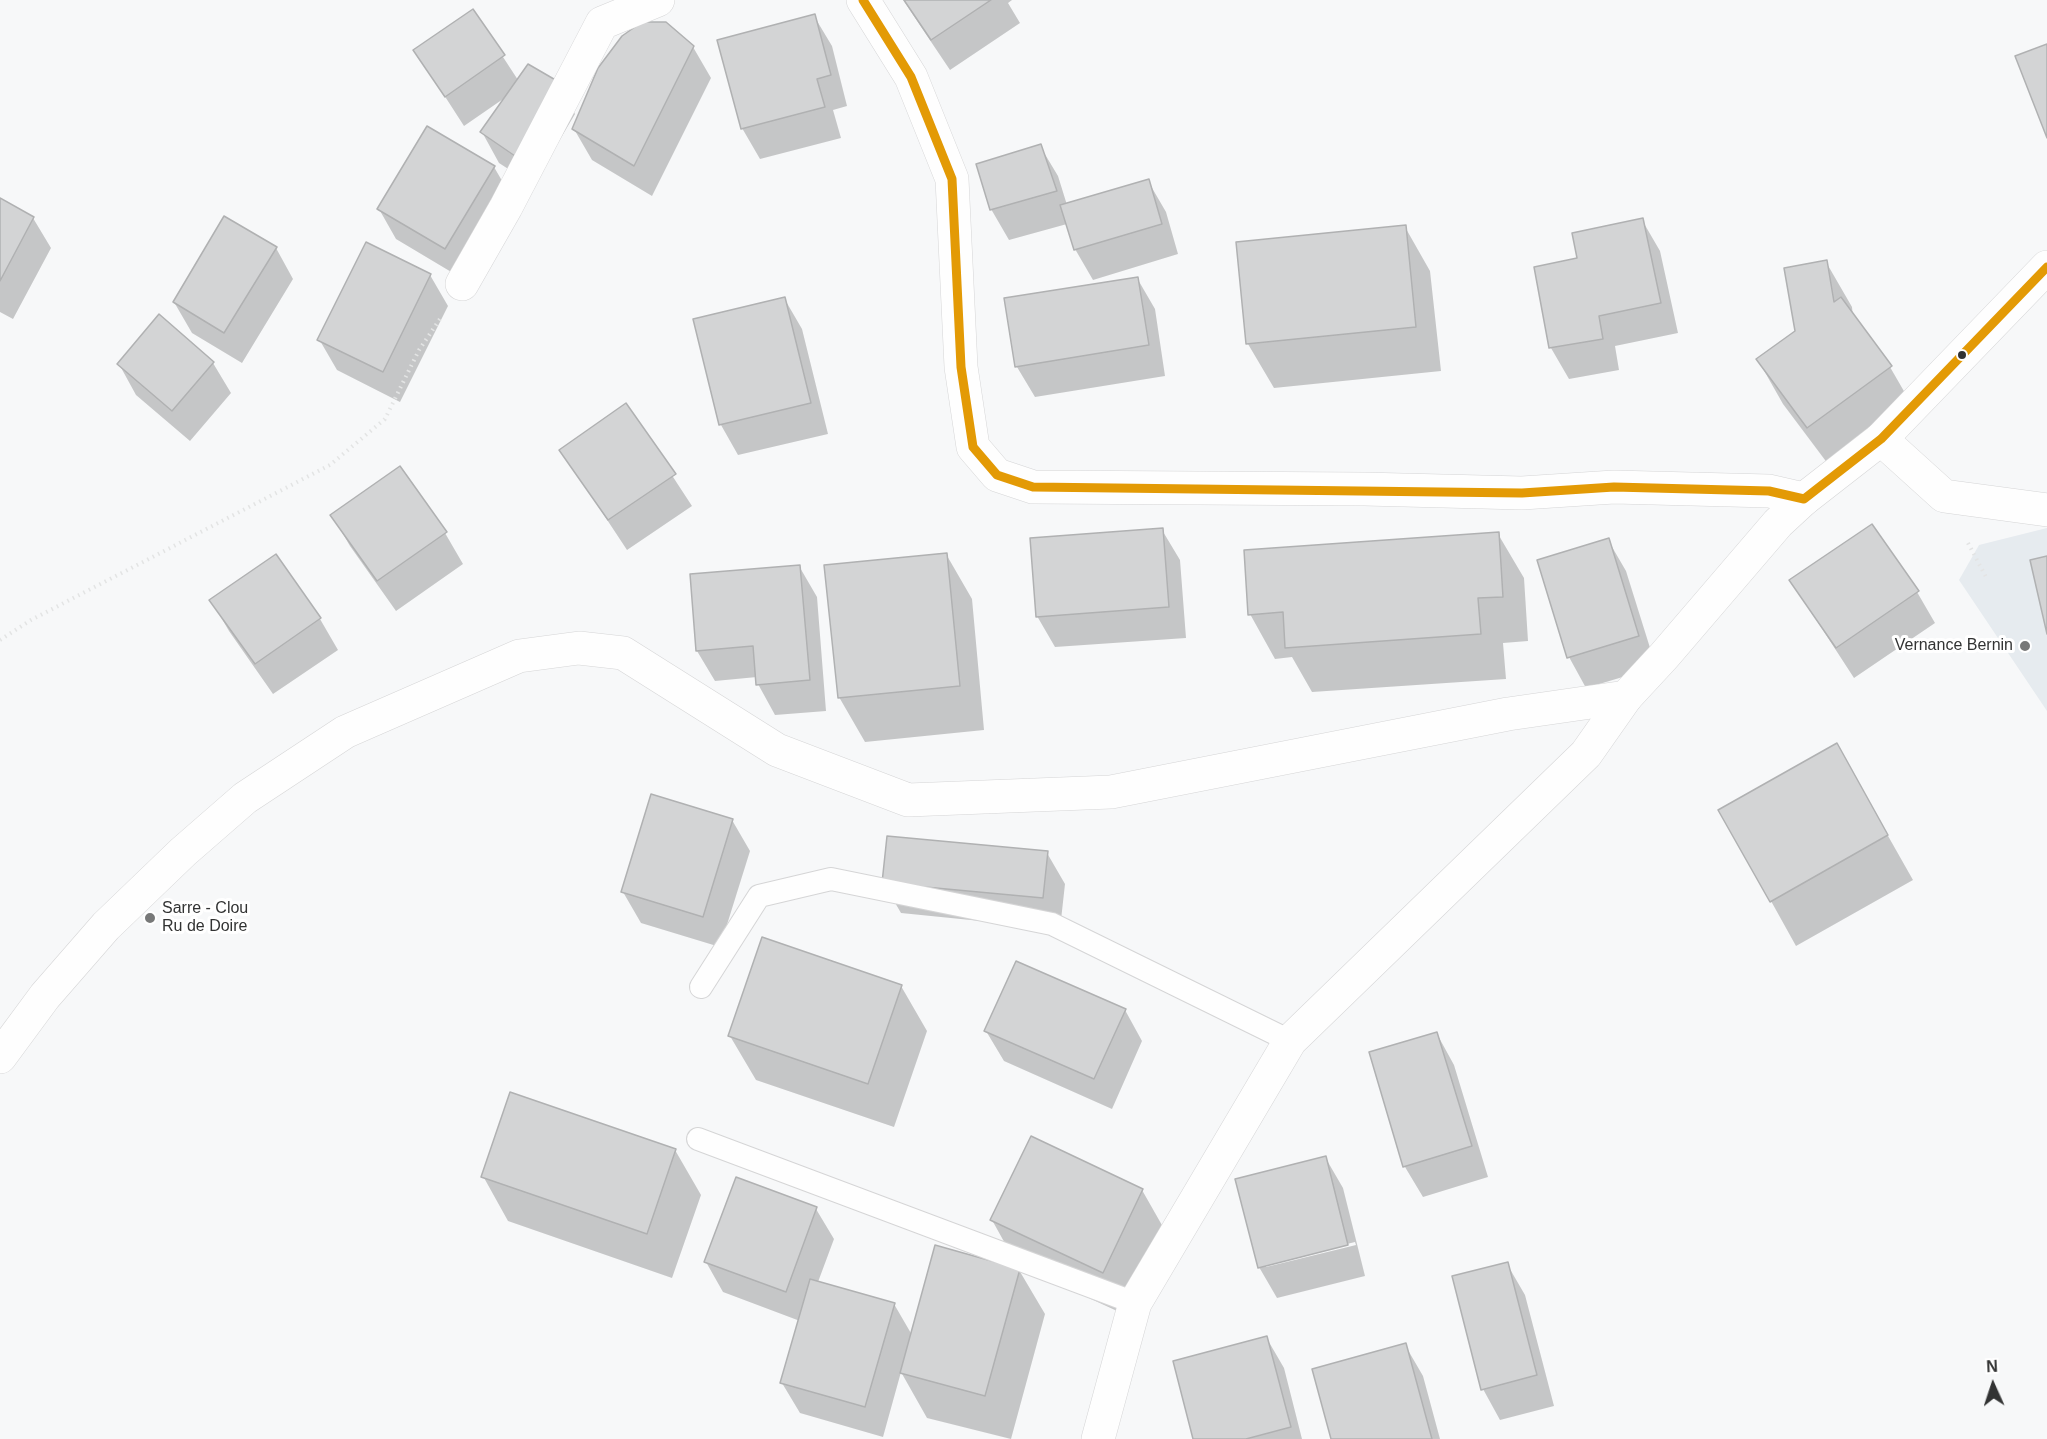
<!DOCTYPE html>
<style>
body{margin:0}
#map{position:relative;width:2047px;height:1439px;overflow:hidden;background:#f7f8f9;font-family:Arial,sans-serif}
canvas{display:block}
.north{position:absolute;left:1963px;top:1355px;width:60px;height:60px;-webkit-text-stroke:4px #fff;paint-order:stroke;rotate:357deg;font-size:16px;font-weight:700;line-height:24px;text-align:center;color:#323333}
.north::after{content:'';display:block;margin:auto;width:21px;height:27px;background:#323333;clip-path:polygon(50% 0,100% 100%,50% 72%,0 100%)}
</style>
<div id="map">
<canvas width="2047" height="1439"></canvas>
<div class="north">N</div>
</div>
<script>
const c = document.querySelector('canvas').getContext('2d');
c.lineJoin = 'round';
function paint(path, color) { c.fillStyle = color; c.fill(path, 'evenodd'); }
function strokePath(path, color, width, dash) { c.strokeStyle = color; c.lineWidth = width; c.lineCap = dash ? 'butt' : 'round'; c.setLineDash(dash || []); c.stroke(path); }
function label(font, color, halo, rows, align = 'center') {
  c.font = font + ' Arial,sans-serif'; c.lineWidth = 6; c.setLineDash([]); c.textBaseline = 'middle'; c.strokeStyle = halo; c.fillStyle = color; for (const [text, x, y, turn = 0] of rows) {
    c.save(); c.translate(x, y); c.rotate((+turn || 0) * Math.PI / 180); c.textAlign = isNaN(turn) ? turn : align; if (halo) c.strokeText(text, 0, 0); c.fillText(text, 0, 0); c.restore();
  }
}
paint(new Path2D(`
 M 2047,528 L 2047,711 L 1959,580 L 1979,545 Z`), '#e6ebef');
paint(new Path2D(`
 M 903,0 L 1012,0 L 1008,3 L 1020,23 L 950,70 Z
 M 473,11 L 518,80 L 557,83 L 575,114 L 533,185 L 499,163 L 482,132 L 506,97 L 464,126 L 415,50 Z
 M 814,16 L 832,46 L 847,106 L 833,110 L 841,138 L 760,159 L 742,128 Z
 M 693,47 L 711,78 L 652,196 L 592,160 L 574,129 Z
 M 1040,146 L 1058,176 L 1067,205 L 1148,181 L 1166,212 L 1178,254 L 1093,280 L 1075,249 L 1067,224 L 1009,240 L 991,209 Z
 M 494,167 L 512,198 L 463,279 L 396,239 L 379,209 Z
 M 0,200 L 33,218 L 51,248 L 13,319 L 0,312 Z
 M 1642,220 L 1660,251 L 1678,333 L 1615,346 L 1619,370 L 1569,379 L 1551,348 L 1536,268 L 1579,260 Z
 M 1405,227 L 1430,271 L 1441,371 L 1274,388 L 1248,344 Z
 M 276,248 L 293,279 L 242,363 L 192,333 L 174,302 Z
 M 1826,262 L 1852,307 L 1853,317 L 1890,367 L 1916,412 L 1834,472 L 1783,404 L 1758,360 L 1796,331 Z
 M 430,275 L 448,306 L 400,402 L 337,370 L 319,339 Z
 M 1137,278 L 1155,309 L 1165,376 L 1035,397 L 1017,367 L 1006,299 Z
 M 784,298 L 802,329 L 828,434 L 738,455 L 721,425 L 695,320 Z
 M 213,363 L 231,393 L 190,441 L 136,395 L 119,364 Z
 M 626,405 L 692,506 L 627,550 L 561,450 Z
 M 332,515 L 445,533 L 463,564 L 396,611 L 350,546 Z
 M 1162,530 L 1180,560 L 1186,638 L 1055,647 L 1037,616 Z
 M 1498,534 L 1524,578 L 1528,641 L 1503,643 L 1506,679 L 1312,692 L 1292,657 L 1275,659 L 1250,614 Z
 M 1608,540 L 1626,571 L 1656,667 L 1586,688 L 1569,657 Z
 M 946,554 L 972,599 L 984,730 L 865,742 L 839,697 Z
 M 275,556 L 320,619 L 338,650 L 273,694 L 229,631 L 211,600 Z
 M 799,566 L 817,597 L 826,711 L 775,715 L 758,684 L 757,677 L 715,681 L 697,651 Z
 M 1791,581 L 1917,592 L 1935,623 L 1854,678 Z
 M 1862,790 L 1913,880 L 1796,946 L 1771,901 Z
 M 732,820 L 750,851 L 720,947 L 641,923 L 623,892 Z
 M 1047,853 L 1065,884 L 1060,929 L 901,913 L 883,882 Z
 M 901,986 L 927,1031 L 894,1127 L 756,1080 L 730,1036 Z
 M 1125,1010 L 1142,1041 L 1112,1109 L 1004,1061 L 986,1031 Z
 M 1437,1034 L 1454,1065 L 1488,1177 L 1423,1197 L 1405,1167 L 1371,1053 Z
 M 675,1150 L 701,1195 L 672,1278 L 508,1221 L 483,1176 Z
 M 1325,1157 L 1343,1188 L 1365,1276 L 1277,1298 L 1259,1267 ZM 1355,1242 L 1356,1245 L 1266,1267 L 1266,1264 Z
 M 737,1179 L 816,1209 L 834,1239 L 818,1282 L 894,1304 L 912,1335 L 1019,1270 L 1045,1314 L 1011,1439 L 927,1418 L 901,1372 L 883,1437 L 800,1413 L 782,1383 L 800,1321 L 723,1292 L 706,1262 Z
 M 1142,1190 L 1167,1234 L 1128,1316 L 1017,1265 L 992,1220 Z
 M 1507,1264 L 1525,1295 L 1554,1406 L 1500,1420 L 1483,1389 Z
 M 1266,1337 L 1284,1368 L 1302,1439 L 1195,1439 Z
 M 1405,1345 L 1423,1376 L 1440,1439 L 1333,1439 Z`), '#0003');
const building = new Path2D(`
 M 904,0 L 991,0 L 931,40 Z
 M 473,9 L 505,55 L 445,97 L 413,50 Z
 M 815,14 L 831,75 L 817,79 L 825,107 L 741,129 L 717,40 Z
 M 642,22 L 666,22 L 694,46 L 634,166 L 572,129 L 598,68 L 622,36 Z
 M 2047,44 L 2047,138 L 2015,56 Z
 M 528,64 L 559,82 L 515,156 L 480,132 Z
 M 427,126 L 495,166 L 445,249 L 377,209 Z
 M 1041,144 L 1057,191 L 990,210 L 976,164 Z
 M 1149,179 L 1162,224 L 1074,250 L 1060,205 Z
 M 0,198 L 34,217 L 0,281 Z
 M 224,216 L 277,247 L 224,333 L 173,302 Z
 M 1643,218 L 1661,303 L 1599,316 L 1603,339 L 1549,348 L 1534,267 L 1577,258 L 1572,233 Z
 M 1406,225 L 1416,327 L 1246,344 L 1236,242 Z
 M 366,242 L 431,274 L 383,372 L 317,340 Z
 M 1827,260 L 1834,302 L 1841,297 L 1892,366 L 1807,428 L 1756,359 L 1795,331 L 1784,268 Z
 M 1138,277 L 1149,345 L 1015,367 L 1004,298 Z
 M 785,297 L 811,403 L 719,425 L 693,319 Z
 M 159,314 L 214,362 L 172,411 L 117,364 Z
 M 626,403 L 676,474 L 608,520 L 559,450 Z
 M 400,466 L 447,532 L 377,581 L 330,515 Z
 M 1872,524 L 1919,591 L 1836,648 L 1789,580 Z
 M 1163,528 L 1169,607 L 1036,617 L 1030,538 Z
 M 1499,532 L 1503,597 L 1478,598 L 1481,634 L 1285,648 L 1283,612 L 1248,615 L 1244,550 Z
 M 1609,538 L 1639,636 L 1567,658 L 1537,560 Z
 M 947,553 L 960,686 L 838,698 L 824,565 Z
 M 276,554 L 321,618 L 255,664 L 209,600 Z
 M 2047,556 L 2047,634 L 2030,560 Z
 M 800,565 L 810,680 L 756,685 L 753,646 L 696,651 L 690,574 Z
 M 1837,743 L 1888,835 L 1770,902 L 1718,810 Z
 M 651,794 L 733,819 L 703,917 L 621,892 Z
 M 887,836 L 1048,851 L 1043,898 L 882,883 Z
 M 762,937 L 902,985 L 868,1084 L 728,1036 Z
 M 1016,961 L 1126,1009 L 1094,1079 L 984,1031 Z
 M 1437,1032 L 1472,1146 L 1403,1167 L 1369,1052 Z
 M 510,1092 L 676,1149 L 647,1234 L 481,1177 Z
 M 1031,1136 L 1143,1189 L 1103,1273 L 990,1220 Z
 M 1326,1156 L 1348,1245 L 1258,1268 L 1235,1179 Z
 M 736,1177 L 817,1207 L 786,1292 L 704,1262 Z
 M 935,1245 L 1020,1269 L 985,1396 L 900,1373 Z
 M 1508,1262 L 1537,1375 L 1481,1390 L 1452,1276 Z
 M 810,1279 L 895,1303 L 865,1407 L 780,1383 Z
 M 1267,1336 L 1291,1427 L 1246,1439 L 1193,1439 L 1173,1361 Z
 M 1406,1343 L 1432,1439 L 1331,1439 L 1312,1369 Z`);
paint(building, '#d3d4d5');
strokePath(building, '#b0b1b2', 1.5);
const service = new Path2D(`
 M 701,987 L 759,896 L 831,879 L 1052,924 L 1290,1041
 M 698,1139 L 1135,1303`);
const minor = new Path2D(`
 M 863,0 L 911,77 L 952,179 L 961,367 L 973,447 L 997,475 L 1033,487 L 1364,489 L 1522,493 L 1614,487 L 1769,491 L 1804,499
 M 462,284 L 506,207 L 602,23 L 658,0
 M 1881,439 L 1944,496 L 2047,510
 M 1098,1439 L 1135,1303 L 1290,1041 L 1586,754 L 1626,697`);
const tertiary = new Path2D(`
 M 0,1057 L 45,996 L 106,926 L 183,852 L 245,798 L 345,732 L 519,656 L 579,648 L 623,653 L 777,750 L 908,800 L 1111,792 L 1508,714 L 1626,697 L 1664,656 L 1778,523 L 1804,499 L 1881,439 L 2047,267`);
strokePath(service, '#d5d5d6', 24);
strokePath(minor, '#d5d5d6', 34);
strokePath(tertiary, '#d5d5d6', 34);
strokePath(new Path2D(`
 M 1968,543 L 1987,579
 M 0,640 L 31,620 L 330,465 L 385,419 L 419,350 L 440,319`), '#e3e4e4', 4, [1.5, 4.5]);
strokePath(service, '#fefefe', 22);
strokePath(minor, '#fefefe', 33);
strokePath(tertiary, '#fefefe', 33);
strokePath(new Path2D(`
 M 863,0 L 911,77 L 952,179 L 961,367 L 973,447 L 997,475 L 1033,487 L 1522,493 L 1614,487 L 1769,491 L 1804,499 L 1881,439 L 2047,267`), '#e39a05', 9);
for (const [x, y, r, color] of [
 [1962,355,5,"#323333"],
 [2025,646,6,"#777878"],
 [150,918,6,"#777878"]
]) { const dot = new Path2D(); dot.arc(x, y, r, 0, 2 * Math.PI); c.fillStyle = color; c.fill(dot); strokePath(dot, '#fff', 2); }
label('16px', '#323333', '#fff', [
 ["Vernance Bernin",2013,646],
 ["Sarre - Clou",162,909,"left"],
 ["Ru de Doire",162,927,"left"]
], 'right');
</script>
